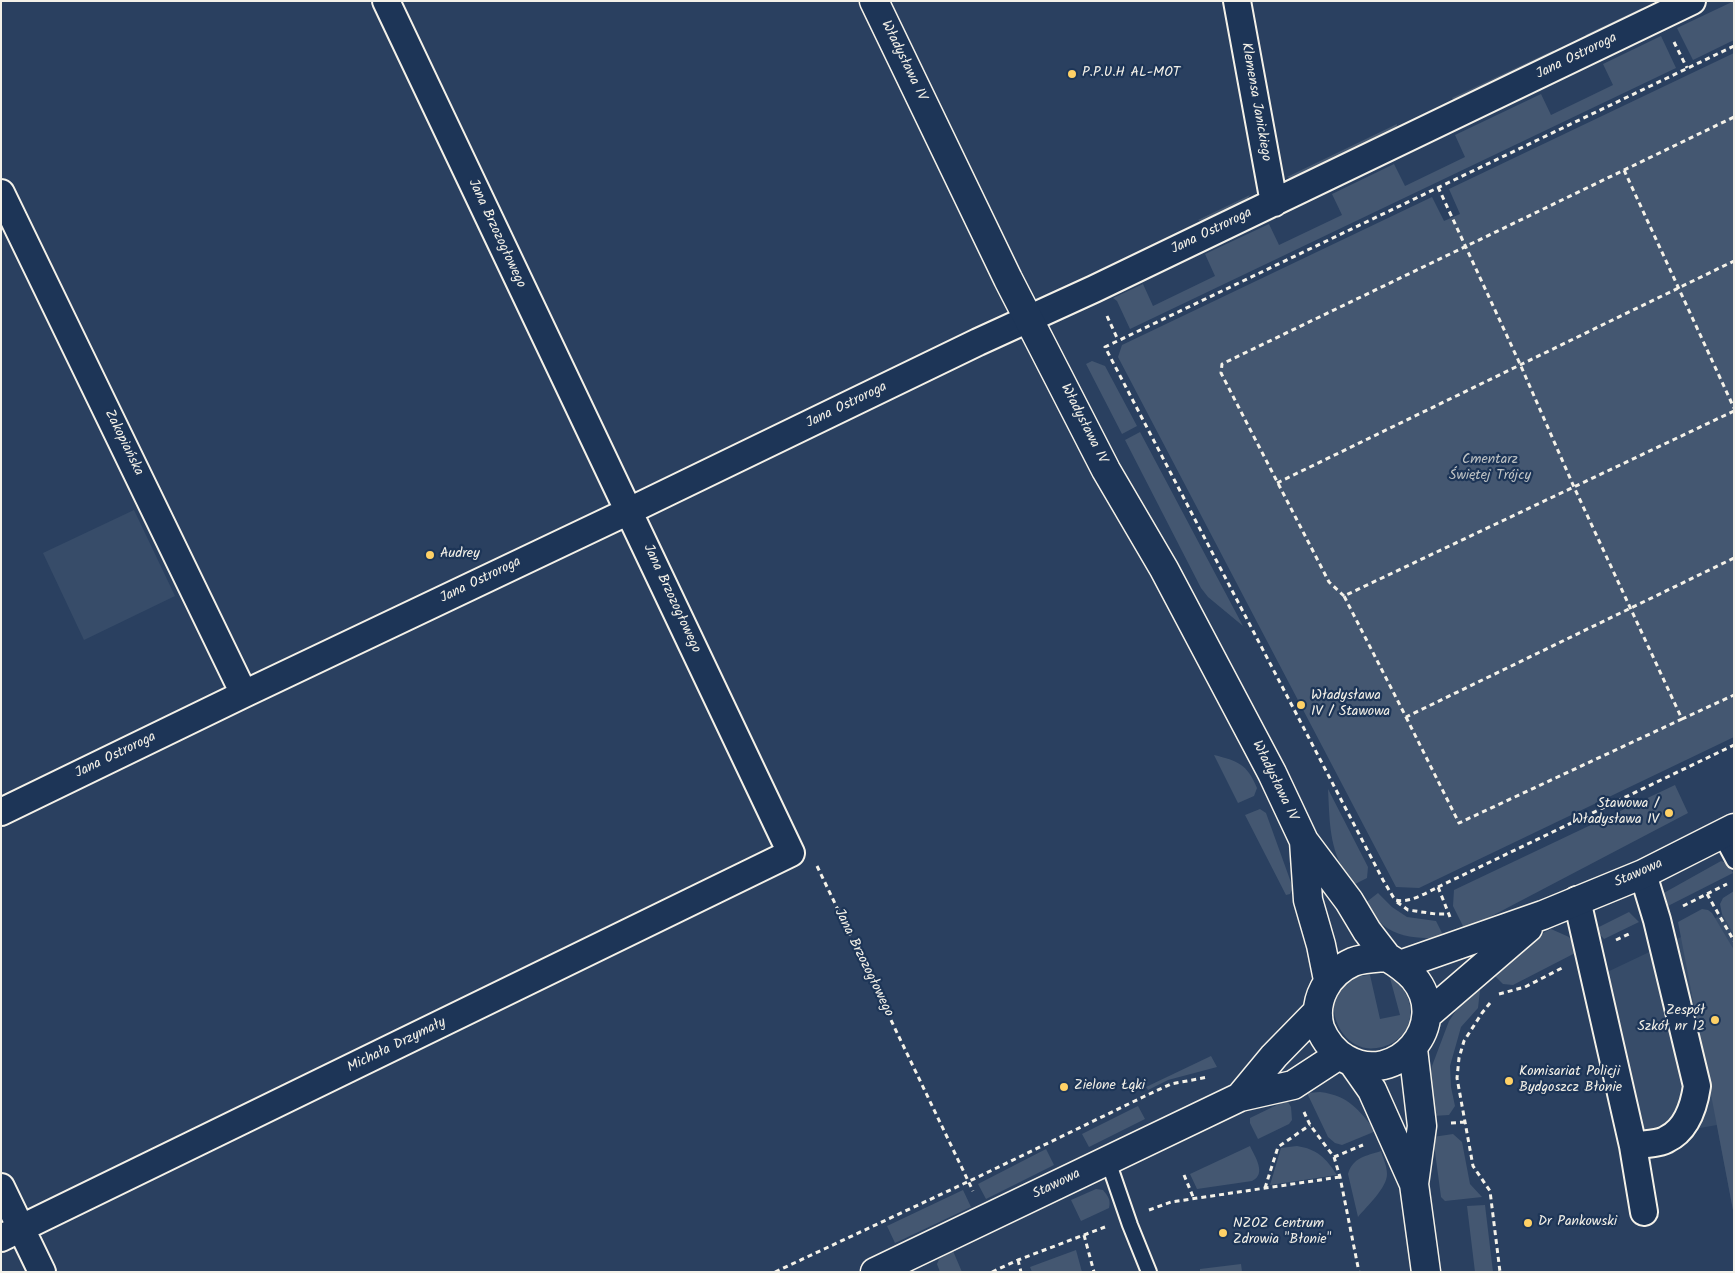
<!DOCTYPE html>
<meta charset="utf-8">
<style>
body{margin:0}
#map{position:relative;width:1735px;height:1273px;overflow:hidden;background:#2a4060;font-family:Kalam,sans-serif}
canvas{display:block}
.frame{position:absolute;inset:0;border:2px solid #f4f1e8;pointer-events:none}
</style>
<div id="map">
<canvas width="1735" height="1273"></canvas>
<div class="frame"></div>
</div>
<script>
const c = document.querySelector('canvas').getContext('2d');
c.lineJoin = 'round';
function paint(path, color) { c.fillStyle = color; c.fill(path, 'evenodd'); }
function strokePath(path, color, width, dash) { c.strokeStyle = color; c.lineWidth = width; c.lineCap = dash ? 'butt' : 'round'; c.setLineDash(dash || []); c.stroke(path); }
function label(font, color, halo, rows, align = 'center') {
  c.font = font + ' Kalam,sans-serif'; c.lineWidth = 4.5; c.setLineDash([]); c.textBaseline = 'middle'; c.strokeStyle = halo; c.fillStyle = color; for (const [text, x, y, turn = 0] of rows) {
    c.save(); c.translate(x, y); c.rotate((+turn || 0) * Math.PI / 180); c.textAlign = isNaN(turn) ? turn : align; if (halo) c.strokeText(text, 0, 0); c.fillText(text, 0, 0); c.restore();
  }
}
paint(new Path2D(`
 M 134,510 L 175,596 L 84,640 L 43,553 Z
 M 1734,908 L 1734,1216 L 1717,1125 L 1619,1142 L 1603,974 L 1681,937 Z`), '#374c69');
paint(new Path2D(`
 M 1734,1 L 1734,40 L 1693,60 L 1677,28 Z
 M 1642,8 L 1646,10 L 1591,37 L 1585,35 Z
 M 1661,36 L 1676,68 L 1130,329 L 1117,301 L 1113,298 L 1143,284 L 1153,306 L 1215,276 L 1205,254 L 1269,224 L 1279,245 L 1342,215 L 1332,194 L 1394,164 L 1405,186 L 1465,157 L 1455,135 L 1541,94 L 1551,115 L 1613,85 L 1603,64 Z
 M 1554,50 L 1552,55 L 1456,102 L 1452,98 Z
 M 1734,53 L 1734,737 L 1419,888 L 1396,887 L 1118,357 L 1122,345 L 1432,197 L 1444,221 L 1460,214 L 1449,189 Z
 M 1397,124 L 1396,129 L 1293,179 L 1287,177 Z
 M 1250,195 L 1246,201 L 1204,222 L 1198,220 Z
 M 1092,361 L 1105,366 L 1137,426 L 1122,434 L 1086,364 Z
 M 1140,432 L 1243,626 L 1208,597 L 1201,588 L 1125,440 Z
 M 1214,755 C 1238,761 1247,764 1257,788 L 1254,796 L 1238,803 Z
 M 1675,785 L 1688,813 L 1486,919 L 1464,928 L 1453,906 L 1454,890 Z
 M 1328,789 L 1368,867 L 1367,878 L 1353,885 C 1329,852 1330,828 1328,789 Z
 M 1260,809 L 1266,813 L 1293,888 L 1290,894 L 1286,895 L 1245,815 Z
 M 1721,861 L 1727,863 L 1733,873 L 1664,908 L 1662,894 Z
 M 1734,891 L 1734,935 L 1722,914 L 1720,904 L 1723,898 Z
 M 1378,893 L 1392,907 L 1407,917 L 1436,921 L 1444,937 C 1424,939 1400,939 1383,925 C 1376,919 1370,911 1364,904 Z
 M 1702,909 L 1708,910 L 1712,913 L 1734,950 L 1734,1215 L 1678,922 Z
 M 1629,912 L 1639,922 L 1604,939 L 1595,929 Z
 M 1551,929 L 1569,937 L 1579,951 L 1513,985 L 1503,984 L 1492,973 L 1537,936 Z
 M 1370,975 L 1380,1019 L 1400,1015 L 1390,978 C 1420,995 1417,1038 1382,1047 C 1377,1048 1371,1049 1366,1048 C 1336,1043 1321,997 1348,980 C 1354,976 1363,976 1370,975 Z
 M 1476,986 L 1480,990 L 1478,1008 L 1461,1027 L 1450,1066 L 1451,1087 L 1455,1106 L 1449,1115 L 1432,1116 L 1429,1078 L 1432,1066 L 1449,1021 L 1461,1003 Z
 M 1211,1056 L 1217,1067 L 1168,1080 L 1148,1090 L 1146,1087 Z
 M 1320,1092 C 1350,1096 1358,1110 1376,1131 L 1342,1145 L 1335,1143 L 1328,1137 L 1307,1093 Z
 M 1287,1100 L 1291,1107 L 1292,1120 L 1289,1124 L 1258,1139 L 1250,1123 L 1250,1118 Z
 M 1138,1106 L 1145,1119 L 1089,1147 L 1082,1134 Z
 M 1453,1134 L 1462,1142 L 1470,1184 L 1482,1197 L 1445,1201 L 1441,1197 L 1433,1137 Z
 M 1250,1146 C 1255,1157 1267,1174 1252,1181 L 1197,1189 L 1190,1174 Z
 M 1297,1146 C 1317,1149 1326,1158 1337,1175 L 1270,1185 L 1281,1148 Z
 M 1046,1149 L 1054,1165 L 986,1199 L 978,1184 Z
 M 1381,1151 C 1383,1158 1387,1166 1387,1174 C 1387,1188 1367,1206 1358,1217 L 1348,1174 C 1353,1157 1366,1156 1381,1151 Z
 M 1096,1189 L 1103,1190 C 1108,1196 1111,1200 1109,1208 L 1081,1221 L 1071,1200 Z
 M 963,1190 L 971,1207 L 895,1243 L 887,1226 Z
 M 1485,1205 L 1493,1272 L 1475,1272 L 1467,1206 Z
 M 1076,1250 L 1082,1272 L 1032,1272 L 1030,1267 Z
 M 953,1251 L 962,1272 L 940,1272 L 937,1264 L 939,1259 Z
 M 1241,1264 L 1242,1272 L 1200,1272 L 1200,1269 Z`), '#445771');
const service = new Path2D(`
 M 1720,835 L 1734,861
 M 1108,1161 L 1130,1225 L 1149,1272`);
const minor = new Path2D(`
 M 1237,1 L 1274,203
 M 1,193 L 244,694
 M 1,812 L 244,694 L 629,511 L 978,342 L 1094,289 L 1692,1
 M 1577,900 L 1633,1146 L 1644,1212
 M 1633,1146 C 1642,1144 1660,1144 1667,1139 C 1686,1130 1694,1106 1697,1086 L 1657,920 L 1643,874
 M 1,1187 L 42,1272
 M 1,1238 L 791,853 L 386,1`);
const tertiary = new Path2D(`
 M 874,1 L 1008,279 L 1106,470 L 1164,569 L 1272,773 L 1304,841 L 1349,901 L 1367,931 L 1387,957
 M 1304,841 L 1308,900 L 1321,945 L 1328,980
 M 1387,957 C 1397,963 1406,969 1414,978 C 1452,1024 1396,1088 1346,1059 C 1335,1053 1325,1041 1320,1028 C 1312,1000 1328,973 1353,962 C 1363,958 1376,958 1387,957 Z
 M 1400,965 L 1543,915 L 1643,874 L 1734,828
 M 1427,1015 L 1528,928
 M 1413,1049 L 1422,1126 L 1414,1184 L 1426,1272
 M 1353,1063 L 1372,1090 L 1414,1184
 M 1240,1097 L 1274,1056 L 1318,1011
 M 875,1272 L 1240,1097 L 1293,1085 L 1339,1055`);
strokePath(service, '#f4f1e8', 18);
strokePath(minor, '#f4f1e8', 30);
strokePath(tertiary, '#f4f1e8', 31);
strokePath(new Path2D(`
 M 1674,42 L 1687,68
 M 1624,170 L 1734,408
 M 1438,187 L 1520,364 L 1574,487 L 1682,719 L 1734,695
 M 1107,316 L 1118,340
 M 1734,411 L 1344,596 L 1406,717 L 1734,558
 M 1277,483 L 1734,261
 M 1344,596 L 1329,582 L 1221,373 L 1222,364 L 1734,117
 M 1406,717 L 1459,823 L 1682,719
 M 817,866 L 973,1191
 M 1438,887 L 1734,745
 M 1707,894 L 1734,941
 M 1397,902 L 1408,910 L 1436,914 L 1448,914
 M 1683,906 L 1727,884
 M 1450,917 L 1438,887 C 1426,893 1408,904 1395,900 L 1383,880 L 1105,347 L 1734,46
 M 1616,940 L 1631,933
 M 1499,994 L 1525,987 L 1562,968
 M 1490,1003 L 1482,1013 L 1464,1041 L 1459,1058 L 1457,1078 L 1473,1166 L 1490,1191 L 1500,1272
 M 1304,1112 L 1310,1125 L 1334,1157 L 1340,1177 L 1359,1272
 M 1451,1123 L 1465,1122
 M 1334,1157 L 1363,1145
 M 1184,1175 L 1194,1199
 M 1265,1188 L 1278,1147 L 1310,1125
 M 1149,1210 L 1171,1202 L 1340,1177
 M 1084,1235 L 1094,1272
 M 1018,1260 L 1021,1272
 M 775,1272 L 978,1177 L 1143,1097 L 1171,1084 L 1208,1077
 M 992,1272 L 1018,1260 L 1105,1227`), '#f4f1e8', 3, [5, 4]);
strokePath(service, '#1d3557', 14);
strokePath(minor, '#1d3557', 26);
strokePath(tertiary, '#1d3557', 28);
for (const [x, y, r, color] of [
 [1072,74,5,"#ffd166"],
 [430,555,5,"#ffd166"],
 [1301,705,5,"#ffd166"],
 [1669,813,5,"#ffd166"],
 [1715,1020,5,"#ffd166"],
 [1509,1081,5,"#ffd166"],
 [1064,1087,5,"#ffd166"],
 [1528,1223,5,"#ffd166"],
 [1223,1233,5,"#ffd166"]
]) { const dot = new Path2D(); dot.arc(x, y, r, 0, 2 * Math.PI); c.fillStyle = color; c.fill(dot); strokePath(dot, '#1d3557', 2); }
label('14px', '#f4f1e8', '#1d3557', [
 ["Jana Ostroroga",1577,57,-26],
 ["Władysława IV",903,61,64],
 ["Klemensa Janickiego",1255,102,80],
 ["Jana Ostroroga",1212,232,-26],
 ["Jana Brzozogłowego",496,234,65],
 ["Jana Ostroroga",847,406,-26],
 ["Władysława IV",1083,424,63],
 ["Zakopiańska",123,443,64],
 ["Jana Ostroroga",481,581,-26],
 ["Jana Brzozogłowego",671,599,65],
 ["Jana Ostroroga",116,756,-26],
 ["Władysława IV",1274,781,64],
 ["Stawowa",1639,874,-24],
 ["Jana Brzozogłowego",863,963,64],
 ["Michała Drzymały",397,1046,-26],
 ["Stawowa",1057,1185,-26]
]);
label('14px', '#f4f1e8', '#1d3557', [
 ["P.P.U.H AL-MOT",1082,74],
 ["Audrey",440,555],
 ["Władysława",1311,697],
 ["IV / Stawowa",1311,713],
 ["Stawowa /",1659,805,"right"],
 ["Władysława IV",1659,821,"right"],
 ["Zespół",1705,1012,"right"],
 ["Szkół nr 12",1705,1028,"right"],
 ["Komisariat Policji",1519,1073],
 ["Bydgoszcz Błonie",1519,1089],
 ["Zielone Łąki",1074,1087],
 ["Dr Pankowski",1538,1223],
 ["NZOZ Centrum",1233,1225],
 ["Zdrowia \"Błonie\"",1233,1241]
], 'left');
label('14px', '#bfc3c4', '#1d3557', [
 ["Cmentarz",1490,461],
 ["Świętej Trójcy",1490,477]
]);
</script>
